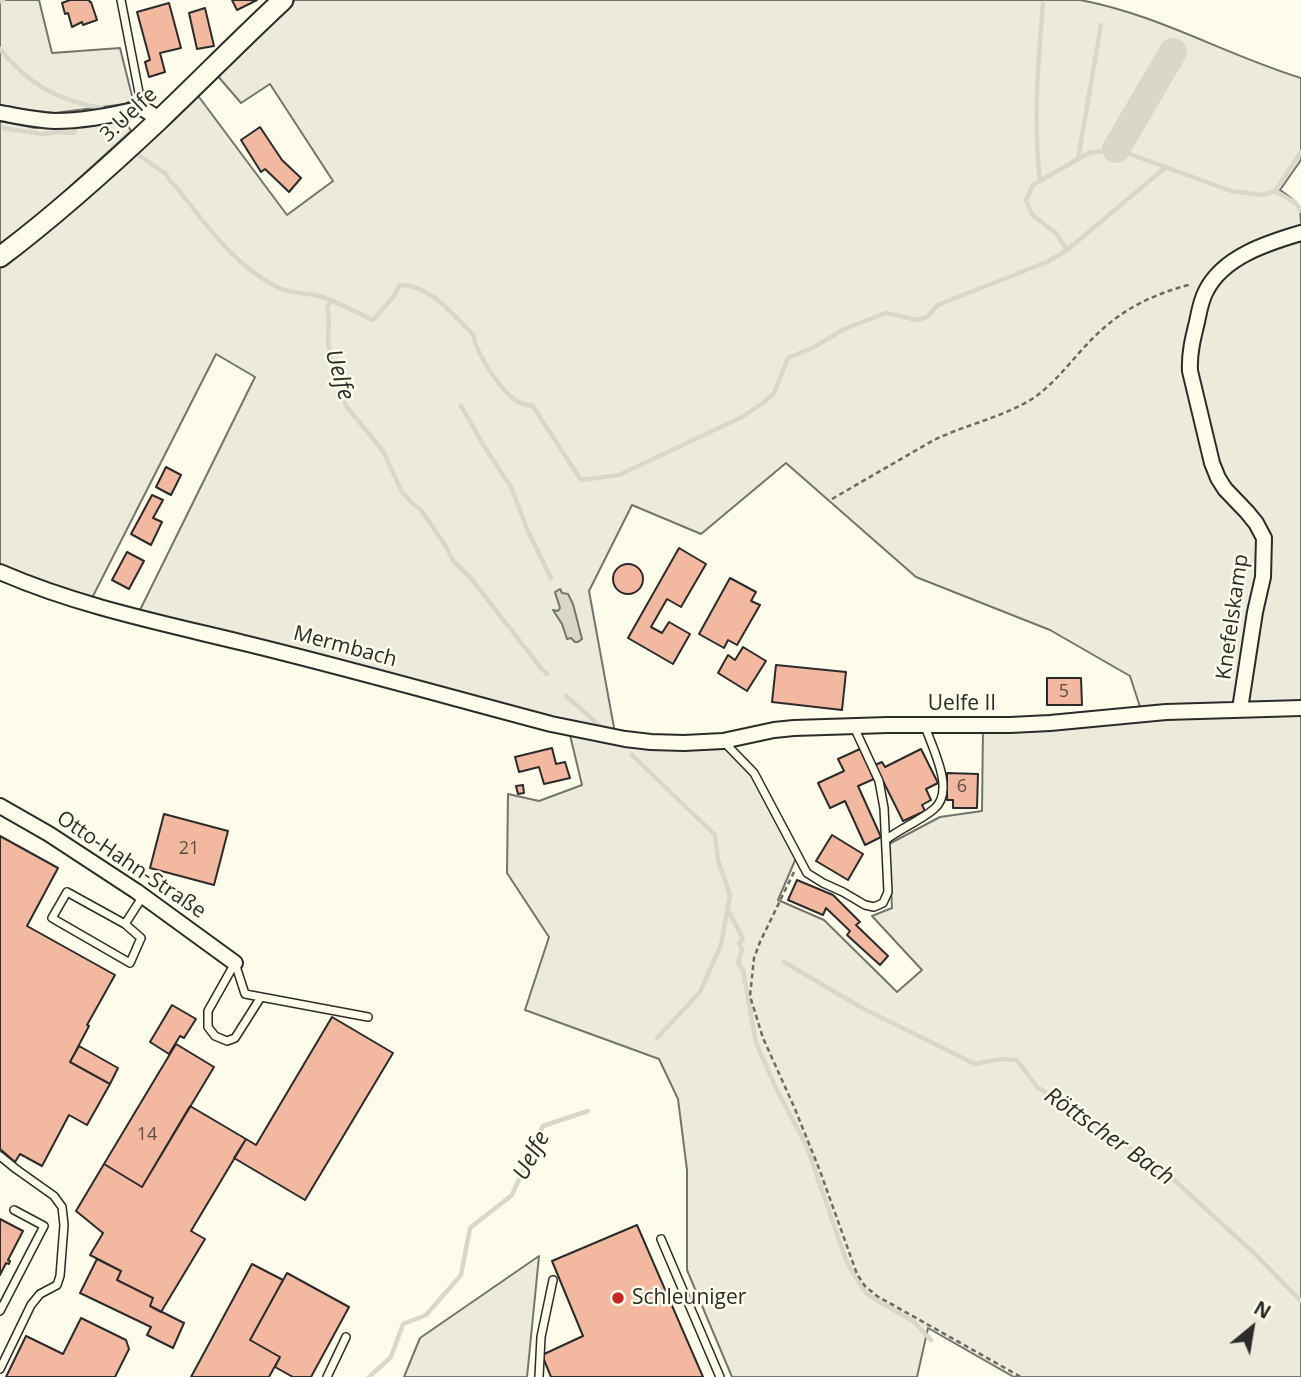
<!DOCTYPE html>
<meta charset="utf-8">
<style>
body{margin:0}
#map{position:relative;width:1301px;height:1377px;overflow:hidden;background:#fdfbea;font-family:"Open Sans",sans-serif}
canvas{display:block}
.north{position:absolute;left:1217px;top:1293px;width:70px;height:70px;-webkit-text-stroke:5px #fdfbea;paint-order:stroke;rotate:30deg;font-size:19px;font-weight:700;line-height:28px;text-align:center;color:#2b2b2b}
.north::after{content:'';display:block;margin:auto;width:24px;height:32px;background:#2b2b2b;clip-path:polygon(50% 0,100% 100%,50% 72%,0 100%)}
</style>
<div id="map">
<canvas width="1301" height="1377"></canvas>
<div class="north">N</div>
</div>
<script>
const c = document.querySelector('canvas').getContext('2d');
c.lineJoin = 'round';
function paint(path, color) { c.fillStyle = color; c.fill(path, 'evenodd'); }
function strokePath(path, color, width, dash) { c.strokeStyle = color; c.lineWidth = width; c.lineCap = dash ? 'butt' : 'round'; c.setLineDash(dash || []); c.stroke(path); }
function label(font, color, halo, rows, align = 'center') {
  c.font = font + ' "Open Sans",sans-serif'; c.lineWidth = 5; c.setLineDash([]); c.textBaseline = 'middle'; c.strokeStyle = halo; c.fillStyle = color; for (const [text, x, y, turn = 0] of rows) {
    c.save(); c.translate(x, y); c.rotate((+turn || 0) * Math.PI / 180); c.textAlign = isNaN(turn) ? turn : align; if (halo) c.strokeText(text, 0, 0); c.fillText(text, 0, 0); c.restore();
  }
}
const green = new Path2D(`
 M 0,0 L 39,0 L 52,53 L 120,48 L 133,100 L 125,104 L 55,113 L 28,110 L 0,105 Z
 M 295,0 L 1080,0 C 1157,14 1226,55 1301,78 L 1301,160 L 1280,190 C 1301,205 1301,204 1301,230 L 1223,264 L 1190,339 L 1206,445 L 1246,513 L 1262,549 L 1238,707 L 1142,713 L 1130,676 L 1050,630 L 916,577 L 786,463 L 701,534 L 632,505 L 589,591 L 615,733 L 139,612 L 255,377 L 216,354 L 92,598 L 17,573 L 0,565 L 0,267 L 41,236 L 196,93 L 287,215 L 333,181 L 270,84 L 241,103 L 216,74 Z
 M 0,121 L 35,128 L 103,121 L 126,122 L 131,131 L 30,223 L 0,245 Z
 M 1301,235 L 1301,704 L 1245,706 L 1267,549 L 1220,478 L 1191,371 L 1194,342 L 1218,277 L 1226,268 Z
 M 1301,711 L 1301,1377 L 1014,1377 L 928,1328 L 917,1377 L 732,1377 L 687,1270 L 687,1170 L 678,1099 L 659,1059 L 525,1010 L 549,937 L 507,873 L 508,794 L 539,801 L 582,785 L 569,731 L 721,743 L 752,776 L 796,858 L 778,900 L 824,920 L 897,992 L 922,970 L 872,916 L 892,908 L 889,844 L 940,817 L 982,811 L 983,727 Z
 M 539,1256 L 527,1377 L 404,1377 L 420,1338 Z`);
paint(green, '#ecebdb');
strokePath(green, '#74746e', 2);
const water = new Path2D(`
 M 560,589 L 562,593 L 568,594 L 573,604 L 582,639 L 578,642 L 575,642 L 571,638 L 567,639 L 562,624 L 553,610 L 558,611 L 560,608 L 555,592 Z`);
paint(water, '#d8d7c9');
strokePath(water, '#74746e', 2);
strokePath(new Path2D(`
 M 0,1 L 3,0
 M 0,49 C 28,84 58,101 102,108
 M 3,128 L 42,134 L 58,132 L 74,133 L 76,127
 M 137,154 L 166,174 L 170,181 L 178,189 C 206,225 235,266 277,287 C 290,294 304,292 319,296 C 337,301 355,312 373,320 L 394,296 L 400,285 C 426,285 445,306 462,323 C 465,327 471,331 473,335 C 475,338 474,342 476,345 C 483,363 511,409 532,405 L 581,480 L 619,475 L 742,417 L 763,403 L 774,393 L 788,358 L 814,347 L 844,329 L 886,313 L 917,320 L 927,317 L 938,305 L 1047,262 L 1067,250 L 1056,233 L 1032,215 L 1026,200 L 1033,185 L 1057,171 L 1089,153 L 1116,149 L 1231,191 L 1262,195 L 1275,191
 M 1078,159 L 1101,25
 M 1040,181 C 1033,122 1038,63 1043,4
 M 1275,191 L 1301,152
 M 1275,191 L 1296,203 L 1301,211
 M 1067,250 L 1166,167
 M 331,300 L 327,308 L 329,316 L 328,343 L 337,380 L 346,406 L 383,451 L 402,492 L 411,502 L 421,510 L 445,545 L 454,562 L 469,576 L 541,668 L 547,674
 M 461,406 L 484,446 L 511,487 L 527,529 L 551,578
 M 566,696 L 599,725
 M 632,755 L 715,835 L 718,860 L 730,895 L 721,945 L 700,992 L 657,1038
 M 727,908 L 743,939 L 739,943 L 742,950 L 738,963 L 743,970 L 756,1043 L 776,1088 L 807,1147 L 846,1260 L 854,1275 L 867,1294 L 914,1322 L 931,1340
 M 784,962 L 862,1008 L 975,1064 L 1000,1059 L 1017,1060 L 1037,1087 L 1114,1136 L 1173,1179 L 1254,1253 L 1301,1301
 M 369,1377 L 391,1357 L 403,1324 L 426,1315 L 461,1275 L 470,1228 L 512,1195 L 543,1126 L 588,1111`), '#d8d7c9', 4.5);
strokePath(new Path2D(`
 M 1116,149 L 1173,52`), '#d8d7c9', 28);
const building = new Path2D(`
 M 70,0 L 89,0 L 90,2 L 91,2 L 97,20 L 83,25 L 82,22 L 72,27 L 68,13 L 65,14 L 62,3 Z
 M 232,0 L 257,0 L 237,10 Z
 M 169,3 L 181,48 L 160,53 L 165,72 L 149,77 L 145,62 L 150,60 L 137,12 Z
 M 205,8 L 214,46 L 197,49 L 189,13 Z
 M 260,127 L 282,160 L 301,178 L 289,192 L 265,169 L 261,172 L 241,140 Z
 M 166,467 L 181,475 L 171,495 L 156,487 Z
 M 152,495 L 163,500 L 153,518 L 162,522 L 151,545 L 131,534 Z
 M 679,548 L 706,564 L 681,607 L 667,599 L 651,627 L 662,633 L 669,622 L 690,634 L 673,664 L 628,638 Z
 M 127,552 L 144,561 L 129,589 L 112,580 Z
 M613 579a15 15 0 1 1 30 0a15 15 0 1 1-30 0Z
 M 730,578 L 756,592 L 751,601 L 760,605 L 737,645 L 728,640 L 724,648 L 699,634 Z
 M 743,647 L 766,661 L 747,691 L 718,673 L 728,655 L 735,660 Z
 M 776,665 L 846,672 L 842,710 L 772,702 Z
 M 1047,678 L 1081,678 L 1082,705 L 1047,705 Z
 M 552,748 L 556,764 L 565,762 L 570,778 L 544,784 L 539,767 L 519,772 L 515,757 Z
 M 860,749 L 874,779 L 858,786 L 881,837 L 865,845 L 845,801 L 830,808 L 818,783 L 844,771 L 838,759 Z
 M 921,749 L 938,783 L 926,789 L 931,800 L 922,805 L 925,811 L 903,821 L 875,765 L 882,762 L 885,767 Z
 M 947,773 L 978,774 L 977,808 L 953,808 L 953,800 L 947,800 Z
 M 523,785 L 524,793 L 518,794 L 516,786 Z
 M 164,814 L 228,831 L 214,885 L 150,868 Z
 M 832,835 L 863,854 L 848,880 L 816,861 Z
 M 0,836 L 58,868 L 27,926 L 115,975 L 87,1025 L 89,1026 L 70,1062 L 110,1084 L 87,1125 L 69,1115 L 42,1166 L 20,1154 L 15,1162 L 0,1149 Z
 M 797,880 L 833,895 L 860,922 L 856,925 L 888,956 L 880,965 L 847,935 L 850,931 L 826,908 L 823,915 L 788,900 Z
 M 172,1005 L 196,1019 L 184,1038 L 180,1036 L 169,1054 L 150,1042 Z
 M 332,1017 L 393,1053 L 305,1200 L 234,1158 L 246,1139 L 256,1145 Z
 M 176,1044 L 214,1067 L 142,1187 L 104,1164 Z
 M 79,1046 L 118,1068 L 110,1084 L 70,1062 Z
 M 190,1106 L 246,1139 L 191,1231 L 205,1239 L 161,1312 L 150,1306 L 153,1298 L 117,1280 L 121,1271 L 90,1255 L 103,1233 L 76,1211 L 104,1164 L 142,1187 Z
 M 0,1219 L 23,1231 L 8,1260 L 10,1261 L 9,1264 L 6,1263 L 0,1275 Z
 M 637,1225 L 703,1377 L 551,1377 L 542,1355 L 583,1336 L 552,1261 Z
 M 97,1259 L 121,1271 L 117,1280 L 153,1298 L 150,1306 L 184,1323 L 173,1348 L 147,1335 L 151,1327 L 80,1293 Z
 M 252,1264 L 283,1280 L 250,1340 L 280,1357 L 269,1377 L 191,1377 Z
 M 287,1273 L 349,1307 L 311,1377 L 293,1377 L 275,1367 L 280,1357 L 250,1340 Z
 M 81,1318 L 126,1340 L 129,1349 L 115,1377 L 6,1377 L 26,1336 L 63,1354 Z`);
paint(building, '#f2b8a0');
strokePath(building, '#2b2b2b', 2);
const lane = new Path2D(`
 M 121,0 L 142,108
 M 723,741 L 754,773 L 807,873 L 823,883 L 843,892 L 865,905 L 874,907 L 883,903 L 888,892 L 884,808 L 879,781 L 854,727
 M 887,839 C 901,828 920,821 934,809 C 956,791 932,748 925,726
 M 125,924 L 67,892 L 52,918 L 130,963 L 141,938 L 125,924 L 143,896
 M 235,963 L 245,994 L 368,1017
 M 235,963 L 208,1011 L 208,1027 L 215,1036 L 227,1041 L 235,1038 L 261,997
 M 0,1156 L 16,1169 L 54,1196 L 62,1207 L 64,1225 L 60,1276 L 57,1285 L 40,1294 L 31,1305 L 0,1369
 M 661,1239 L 720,1377
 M 0,1311 L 44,1226 L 14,1210
 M 327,1377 L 346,1337
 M 539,1377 L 541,1337 L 553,1280`);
const street = new Path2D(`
 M 0,113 C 18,116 36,120 55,121 C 84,121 114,115 142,108 L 159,119
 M 0,572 C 78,606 162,623 244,643 C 347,668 449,697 551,724 L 625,739 L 651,742 L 684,743 L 723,741 L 774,730 L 794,728 L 888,725 L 1010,725 L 1050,723 L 1166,712 L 1301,708
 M 1240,709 L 1255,612 L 1263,577 L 1264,538 L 1256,523 L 1247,512 L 1225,489 L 1218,478 L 1212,463 L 1190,371 C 1189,354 1193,338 1197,322 C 1199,312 1201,300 1206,291 C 1223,257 1267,243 1301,233
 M 0,806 L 49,834 L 136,891 L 235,963`);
const secondary = new Path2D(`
 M 0,257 C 56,215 108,168 159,120 C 201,80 241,39 283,0`);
strokePath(lane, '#2b2b2b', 10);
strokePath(street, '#2b2b2b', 18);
strokePath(secondary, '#2b2b2b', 23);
strokePath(new Path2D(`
 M 832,499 L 932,441 C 964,425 1001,418 1032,399 C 1056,383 1073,358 1093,338 C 1122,309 1153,294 1192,284
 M 794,872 L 760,942 L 754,958 L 750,996 L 763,1038 L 795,1109 L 820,1171 L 857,1274 L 865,1286 L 877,1296 L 1021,1377`), '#6a6964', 2.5, [5, 3.5]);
strokePath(lane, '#fdfbea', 7);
strokePath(street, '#fdfbea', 14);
strokePath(secondary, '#fdfbea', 19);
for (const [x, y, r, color] of [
 [618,1298,7,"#c62828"]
]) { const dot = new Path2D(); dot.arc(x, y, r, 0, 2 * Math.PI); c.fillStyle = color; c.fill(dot); strokePath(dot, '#fdfbea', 2.5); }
label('18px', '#5d4e48', null, [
 ["5",1064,692],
 ["6",962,787],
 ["21",189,849],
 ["14",147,1135]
]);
label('21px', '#2b2b2b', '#fdfbea', [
 ["3.Uelfe",129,115,-43],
 ["Knefelskamp",1233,617,-82],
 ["Mermbach",345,647,15],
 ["Uelfe II",962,704],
 ["Otto-Hahn-Straße",131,865,34]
]);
label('21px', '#2b2b2b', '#fdfbea', [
 ["Schleuniger",632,1298]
], 'left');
label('italic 23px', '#2b2b2b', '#fdfbea', [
 ["Uelfe",339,375,74],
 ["Röttscher Bach",1109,1137,35],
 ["Uelfe",532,1156,-62]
]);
</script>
